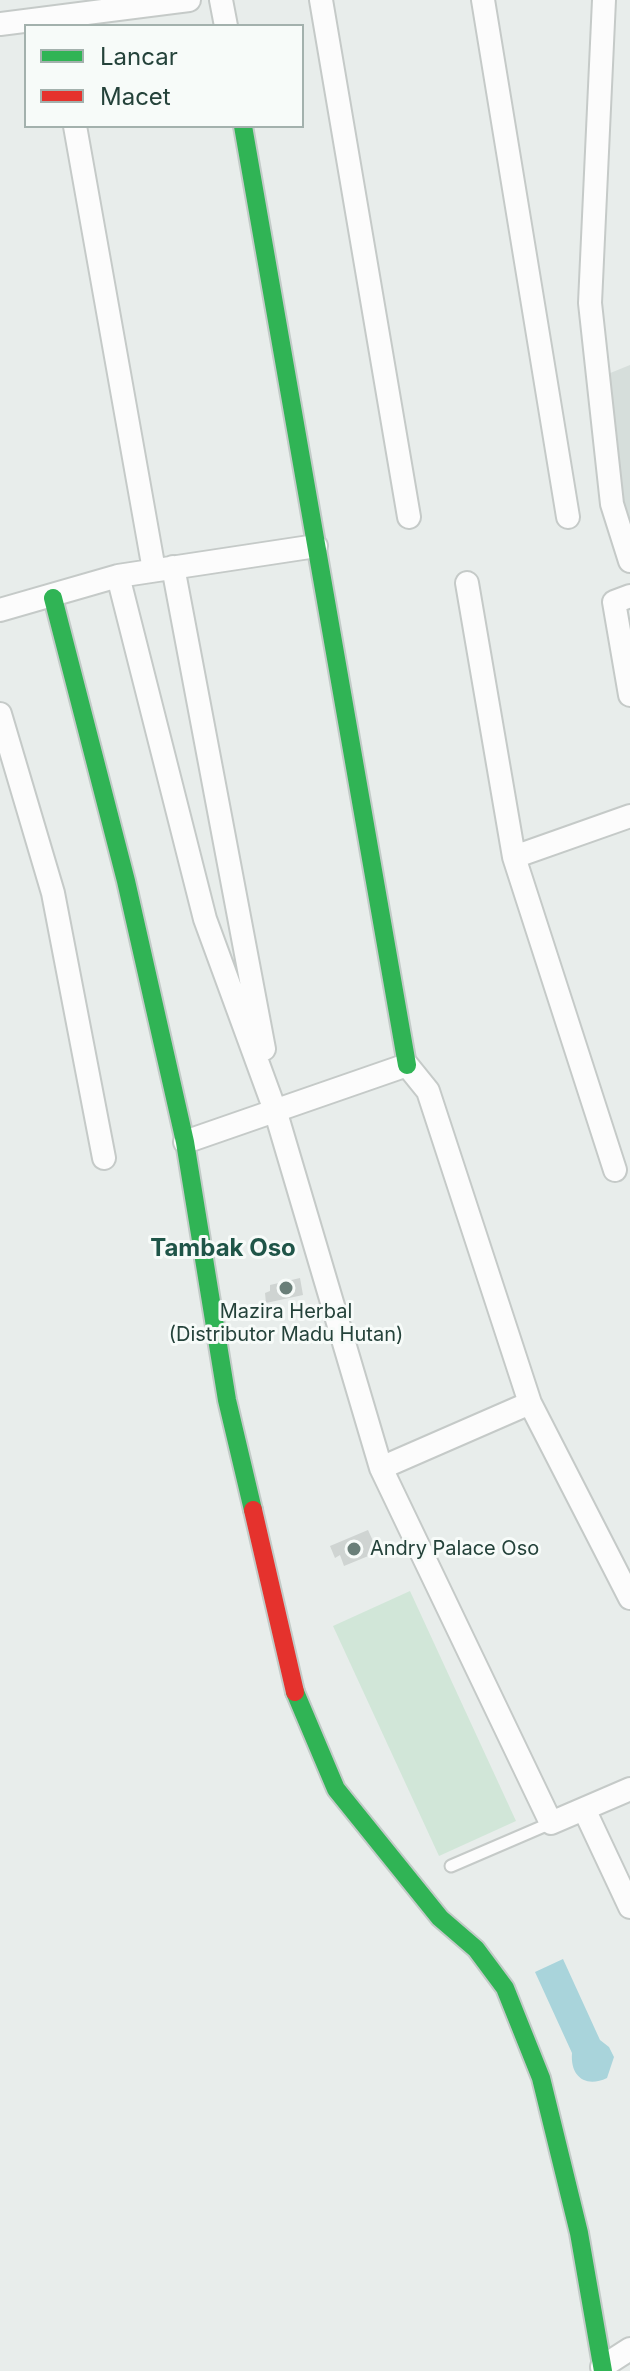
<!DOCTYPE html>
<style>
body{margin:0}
#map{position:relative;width:630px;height:2371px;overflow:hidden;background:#e8edeb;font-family:Inter,sans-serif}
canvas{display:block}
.legend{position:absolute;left:24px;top:24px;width:280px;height:104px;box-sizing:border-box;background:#f7fbf9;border:2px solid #a3b1ad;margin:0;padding:10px 14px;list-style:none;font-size:24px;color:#24423a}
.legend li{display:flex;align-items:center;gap:16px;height:40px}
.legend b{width:40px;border:2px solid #a3b1ad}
</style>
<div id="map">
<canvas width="630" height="2371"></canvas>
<ul class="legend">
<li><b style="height:10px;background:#30b455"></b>Lancar</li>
<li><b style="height:10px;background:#e5322d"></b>Macet</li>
</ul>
</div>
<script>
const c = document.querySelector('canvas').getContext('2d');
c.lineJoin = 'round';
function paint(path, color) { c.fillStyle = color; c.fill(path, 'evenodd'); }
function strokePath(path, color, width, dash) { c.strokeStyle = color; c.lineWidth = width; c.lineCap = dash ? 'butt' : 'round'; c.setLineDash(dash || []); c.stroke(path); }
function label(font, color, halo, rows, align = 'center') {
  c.font = font + ' Inter,sans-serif'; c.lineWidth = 6; c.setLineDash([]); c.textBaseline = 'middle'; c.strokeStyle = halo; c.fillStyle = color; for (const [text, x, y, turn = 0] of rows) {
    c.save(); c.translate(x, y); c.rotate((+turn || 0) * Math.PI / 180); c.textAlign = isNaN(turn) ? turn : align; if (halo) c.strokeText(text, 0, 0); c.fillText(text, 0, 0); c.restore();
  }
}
paint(new Path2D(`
 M 630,365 L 630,561 L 598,378 Z`), '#d6dedb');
paint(new Path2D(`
 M 410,1591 L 516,1821 L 439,1856 L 333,1626 Z`), '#d1e6d8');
paint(new Path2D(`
 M 563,1959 L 600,2040 L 609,2047 L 614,2057 L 607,2078 C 586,2088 570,2077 572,2053 L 535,1972 Z`), '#a9d4db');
paint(new Path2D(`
 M 300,1278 L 303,1295 L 266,1303 L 265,1293 L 270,1291 L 270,1285 Z
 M 368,1530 L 378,1552 L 344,1566 L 340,1555 L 335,1558 L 330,1546 Z`), '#cfd4d2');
const lane = new Path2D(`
 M 451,1866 L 551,1823`);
const street = new Path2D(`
 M 221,0 L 226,26
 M 321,0 L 409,517
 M 483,0 L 568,517
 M 604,0 L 590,303 L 612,504 L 630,561
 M 0,24 L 189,0
 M 75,126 L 154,570
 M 173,567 L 264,1049
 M 118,576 L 205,919 L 276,1113 L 381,1468
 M 467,583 L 514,857 L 615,1170
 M 630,596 L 614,602 L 630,695
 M 0,610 L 118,576 L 316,546
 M 0,714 L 53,893 L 104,1158
 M 514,857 L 630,816
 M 185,1142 L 407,1065 L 428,1091 L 530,1403 L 630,1598
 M 530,1403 L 381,1468 L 551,1823 L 630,1789
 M 584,1809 L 630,1907
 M 602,2367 L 630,2349`);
const fast = new Path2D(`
 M 243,126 L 407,1065
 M 53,598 L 126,881 L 185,1142 L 227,1400 L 253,1510
 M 295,1692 L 336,1789 L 440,1918 L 476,1949 L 505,1988 L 541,2078 L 579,2233 L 603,2371`);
const jam = new Path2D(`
 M 253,1510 L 295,1692`);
strokePath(lane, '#c5cac8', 15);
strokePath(street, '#c5cac8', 26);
strokePath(fast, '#c3cbc8', 22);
strokePath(jam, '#c3cbc8', 22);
strokePath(lane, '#fcfcfc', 11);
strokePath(street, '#fcfcfc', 22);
strokePath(fast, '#30b455', 18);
strokePath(jam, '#e5322d', 18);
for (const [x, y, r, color] of [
 [286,1288,8,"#697e78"],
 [354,1549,8,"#697e78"]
]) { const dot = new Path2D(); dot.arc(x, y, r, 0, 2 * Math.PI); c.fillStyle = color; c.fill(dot); strokePath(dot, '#f7fbf9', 3); }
label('20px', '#24423a', '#f7fbf9', [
 ["Mazira Herbal",286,1312],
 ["(Distributor Madu Hutan)",286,1335],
 ["Andry Palace Oso",370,1549,"left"]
]);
label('bold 24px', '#1f5548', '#f7fbf9', [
 ["Tambak Oso",223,1249]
]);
</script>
